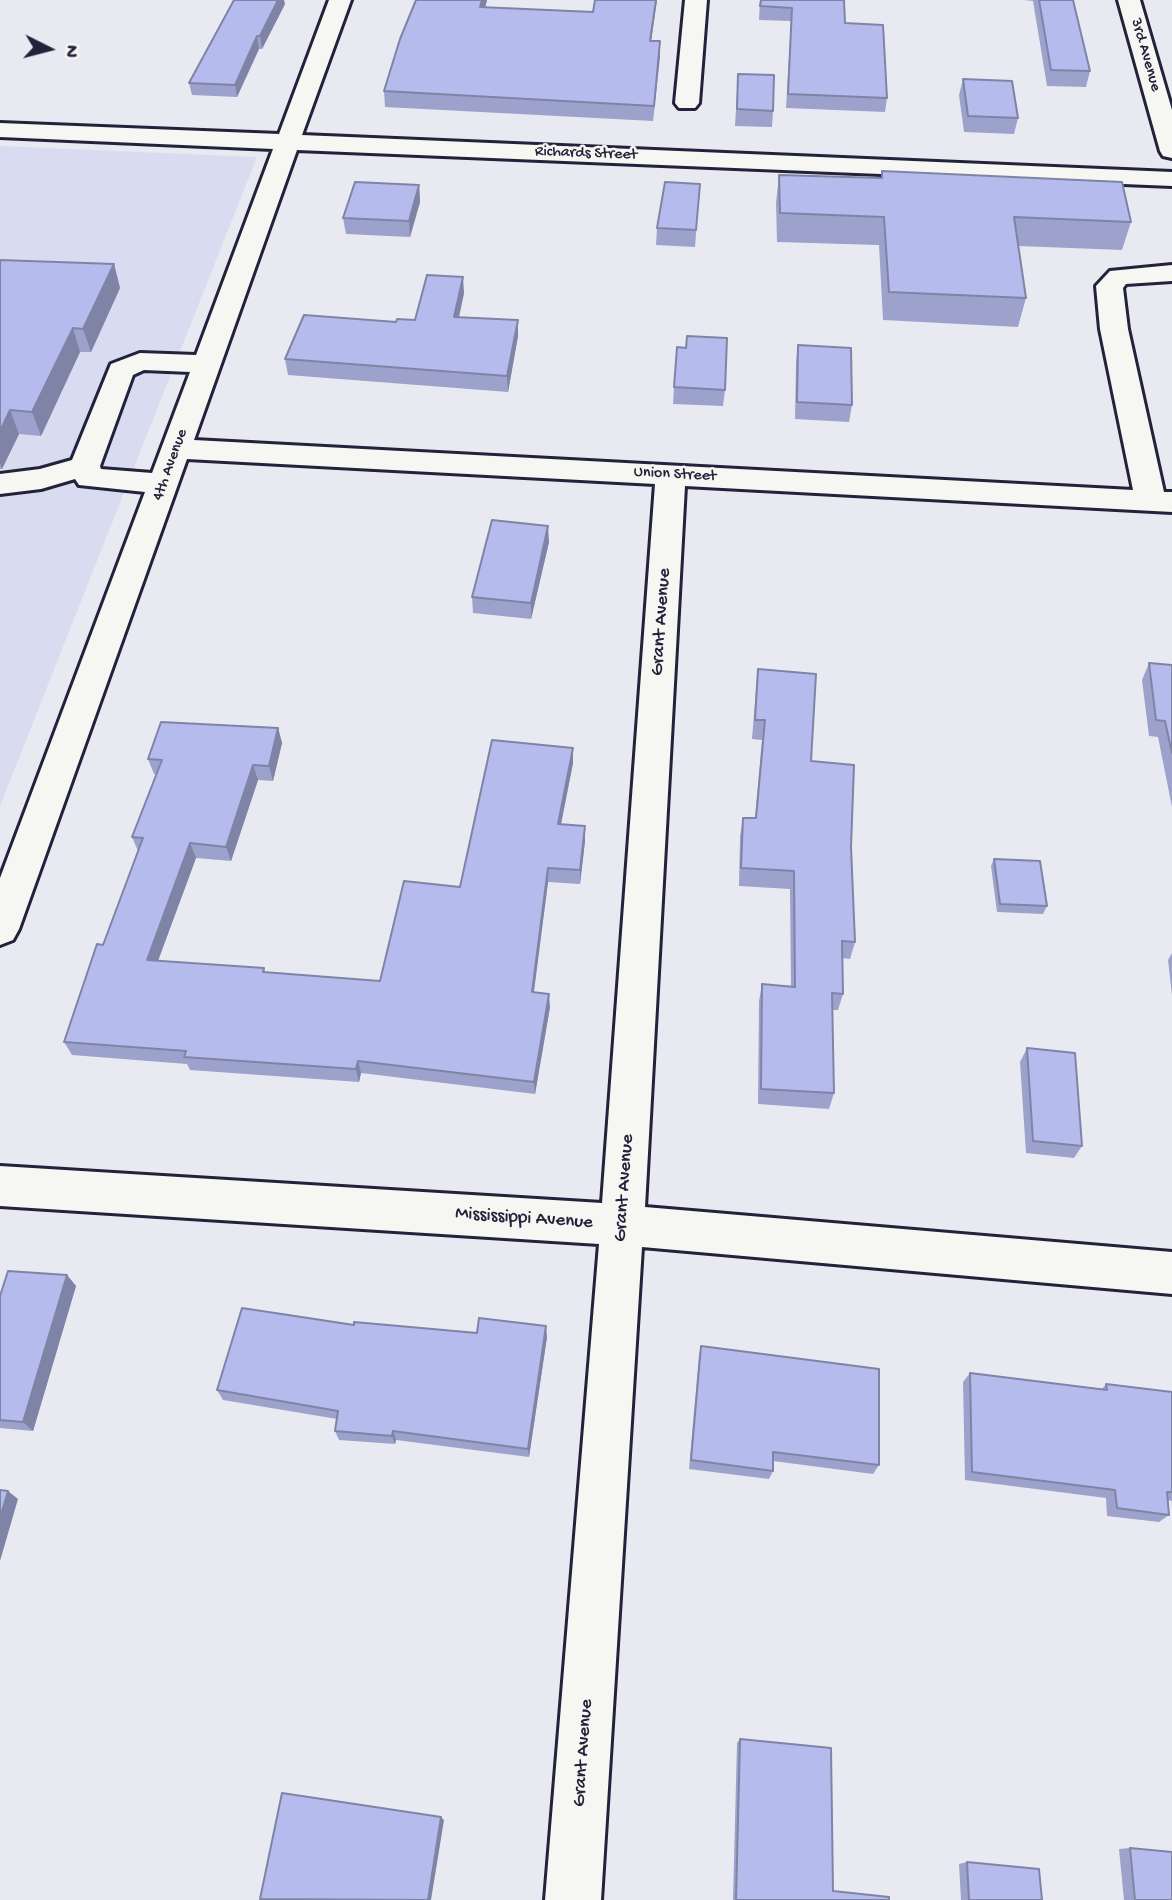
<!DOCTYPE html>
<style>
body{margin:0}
#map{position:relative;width:1172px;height:1900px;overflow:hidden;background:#e9eaf1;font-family:"Gochi Hand",sans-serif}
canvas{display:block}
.north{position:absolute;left:14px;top:14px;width:70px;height:70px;-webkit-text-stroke:5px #f6f6f2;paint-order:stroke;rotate:96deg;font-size:19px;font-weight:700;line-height:28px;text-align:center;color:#22223b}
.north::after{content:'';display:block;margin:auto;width:24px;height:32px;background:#22223b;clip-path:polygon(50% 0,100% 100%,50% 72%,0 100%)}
</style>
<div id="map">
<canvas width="1172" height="1900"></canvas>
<div class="north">N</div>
</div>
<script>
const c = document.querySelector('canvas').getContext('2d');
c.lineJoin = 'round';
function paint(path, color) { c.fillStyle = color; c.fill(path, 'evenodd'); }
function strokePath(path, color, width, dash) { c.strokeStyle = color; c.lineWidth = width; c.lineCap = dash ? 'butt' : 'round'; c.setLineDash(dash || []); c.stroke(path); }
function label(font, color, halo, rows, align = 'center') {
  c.font = font + ' "Gochi Hand",sans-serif'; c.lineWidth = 5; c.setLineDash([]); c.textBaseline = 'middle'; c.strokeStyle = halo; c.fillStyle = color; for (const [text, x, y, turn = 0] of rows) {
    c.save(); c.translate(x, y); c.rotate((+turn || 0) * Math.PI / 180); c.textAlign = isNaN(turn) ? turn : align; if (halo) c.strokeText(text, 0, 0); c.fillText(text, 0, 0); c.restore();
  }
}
paint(new Path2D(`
 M 0,146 L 257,157 L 0,806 Z`), '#d9dcf0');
const minor = new Path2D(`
 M 329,0 L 351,0 L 302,135 L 1172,172 L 1172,186 L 297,150 L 194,440 L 1133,490 L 1100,329 L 1096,286 L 1110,271 L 1172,265 L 1172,281 L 1126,284 L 1123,288 L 1128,329 L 1164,492 L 1172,492 L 1172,512 L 685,486 L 645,1207 L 1172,1252 L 1172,1294 L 642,1247 L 601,1900 L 545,1900 L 599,1244 L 0,1206 L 0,1166 L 602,1203 L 655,484 L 187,459 L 19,929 L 13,940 L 0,945 L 0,878 L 145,492 L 79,485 L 75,479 L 41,489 L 0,494 L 0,474 L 40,469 L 72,460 L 111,364 L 140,353 L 196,355 L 273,149 L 0,137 L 0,123 L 279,134 ZM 144,370 L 190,372 L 152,473 L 101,469 L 100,466 L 133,375 Z
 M 685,0 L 707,0 L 699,103 L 695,108 L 679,108 L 675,103 Z
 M 1118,0 L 1140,0 L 1172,110 L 1172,158 L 1163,156 L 1160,151 Z`);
strokePath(minor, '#22223b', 6);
paint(minor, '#f6f6f2');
paint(new Path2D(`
 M 416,0 L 487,0 L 485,8 L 651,41 L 660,41 L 653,121 L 385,107 L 384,91 Z
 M 760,0 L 844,0 L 845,23 L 887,98 L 885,112 L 786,108 L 791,21 L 759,20 Z
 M 1024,0 L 1073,0 L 1090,71 L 1086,87 L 1047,86 L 1033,1 Z
 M 285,4 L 262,49 L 259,49 L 237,97 L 192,95 L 189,83 Z
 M 738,74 L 773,111 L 772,127 L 735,126 Z
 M 963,79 L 1018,118 L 1014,134 L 964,132 L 959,95 Z
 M 882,171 L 1131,222 L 1122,250 L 1018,246 L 1026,298 L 1018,327 L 883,320 L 879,245 L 777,242 L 776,203 L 779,175 L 881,178 Z
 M 700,184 L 695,247 L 656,245 L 657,228 Z
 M 419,185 L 420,202 L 410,237 L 346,234 L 343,218 Z
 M 0,260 L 114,264 L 120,288 L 91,352 L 80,352 L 41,436 L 19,434 L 2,469 L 0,469 Z
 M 464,293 L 459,318 L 518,320 L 518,336 L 508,392 L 288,375 L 285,359 L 396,322 L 415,320 Z
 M 798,345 L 852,405 L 849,422 L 795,419 L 796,362 Z
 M 674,387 L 725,390 L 723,406 L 673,404 Z
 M 549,542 L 531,619 L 473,613 L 472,597 Z
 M 1149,663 L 1172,665 L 1172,807 L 1158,737 L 1149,736 L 1142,680 Z
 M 758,669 L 811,761 L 851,847 L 855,942 L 850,959 L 842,958 L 843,994 L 838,1010 L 832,1010 L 834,1093 L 829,1109 L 758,1104 L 759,1001 L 762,984 L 791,987 L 790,889 L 739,886 L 740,836 L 743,818 L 755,818 L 762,740 L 752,739 L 756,689 Z
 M 278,728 L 282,743 L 273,781 L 258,780 L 231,861 L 196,858 L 158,961 L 264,968 L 265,972 L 380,981 L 460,887 L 573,748 L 573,763 L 561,824 L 585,826 L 585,841 L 580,884 L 548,882 L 534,992 L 550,1007 L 535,1094 L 361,1073 L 359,1082 L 190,1070 L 187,1064 L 72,1055 L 64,1042 L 103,945 L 138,851 L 132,837 L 156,774 L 154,774 L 148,759 Z
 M 994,859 L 1047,906 L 1043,914 L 997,912 L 991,866 Z
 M 1172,953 L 1172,995 L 1168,960 Z
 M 1027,1048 L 1082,1146 L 1074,1158 L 1026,1153 L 1020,1062 Z
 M 67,1275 L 76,1286 L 33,1431 L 0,1428 L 0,1296 Z
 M 354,1325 L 547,1337 L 529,1457 L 396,1440 L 395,1444 L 339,1440 L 335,1431 L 337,1419 L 223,1400 L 217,1390 Z
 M 701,1346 L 879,1465 L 873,1474 L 773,1461 L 773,1471 L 769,1479 L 689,1469 L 699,1356 Z
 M 970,1373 L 1102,1389 L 1106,1384 L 1172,1392 L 1172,1501 L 1168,1500 L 1169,1515 L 1159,1522 L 1107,1516 L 1106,1498 L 965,1480 L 963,1382 Z
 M 740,1739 L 833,1891 L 889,1900 L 733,1900 L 737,1743 Z
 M 1130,1848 L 1172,1900 L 1124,1900 L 1119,1849 Z
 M 967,1862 L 1042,1900 L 961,1900 L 959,1864 Z`), '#9ca2cc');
paint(new Path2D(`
 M 278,0 L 284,0 L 285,4 L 262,49 L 260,36 Z
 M 482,0 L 487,0 L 481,23 L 480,7 Z
 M 656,0 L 657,0 L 649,56 L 650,41 Z
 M 257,36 L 259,49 L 237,97 L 235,85 Z
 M 660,41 L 660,57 L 653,121 L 654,106 Z
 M 419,185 L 420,202 L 410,237 L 409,221 Z
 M 114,264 L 120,288 L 91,352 L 83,329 Z
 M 463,277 L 464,293 L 455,333 L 454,317 Z
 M 518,320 L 518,336 L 508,392 L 507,376 Z
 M 73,328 L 80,352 L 41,436 L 32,412 Z
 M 10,410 L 19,434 L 2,469 L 0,463 L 0,431 Z
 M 548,526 L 549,542 L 531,619 L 531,603 Z
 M 278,728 L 282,743 L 273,781 L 269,766 Z
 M 573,748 L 573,763 L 558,839 L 558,824 Z
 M 253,765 L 258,780 L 231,861 L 226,847 Z
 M 585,826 L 585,841 L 580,884 L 580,870 Z
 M 190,843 L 196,858 L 153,974 L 147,960 Z
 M 548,868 L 548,882 L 532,1005 L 532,992 Z
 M 549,994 L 550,1007 L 535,1094 L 534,1082 Z
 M 358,1061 L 361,1073 L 359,1082 L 356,1069 Z
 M 67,1275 L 76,1286 L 33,1431 L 23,1422 Z
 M 546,1326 L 547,1337 L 529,1457 L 528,1449 Z
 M 393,1431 L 396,1440 L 395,1444 L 392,1436 Z
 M 8,1491 L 18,1499 L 0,1561 L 0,1518 Z
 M 441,1817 L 444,1820 L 431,1900 L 428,1900 Z`), '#7f84a6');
const building = new Path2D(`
 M 234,0 L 278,0 L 260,36 L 257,36 L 235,85 L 189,83 Z
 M 416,0 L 482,0 L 480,7 L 593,12 L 595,0 L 656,0 L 650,41 L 660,41 L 654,106 L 384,91 L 400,39 Z
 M 761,0 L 844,0 L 845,23 L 883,25 L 887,98 L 788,94 L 792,8 L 760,6 Z
 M 1039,0 L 1073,0 L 1090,71 L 1051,70 Z
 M 738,74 L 774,75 L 773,111 L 737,109 Z
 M 963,79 L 1012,81 L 1018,118 L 968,116 Z
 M 882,171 L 1122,182 L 1131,222 L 1014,217 L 1026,298 L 889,292 L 884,217 L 780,213 L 779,175 L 882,178 Z
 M 355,182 L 419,185 L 409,221 L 343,218 Z
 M 665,182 L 700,184 L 696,230 L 657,228 Z
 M 0,260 L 114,264 L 83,329 L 73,328 L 32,412 L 10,410 L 0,431 Z
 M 427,275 L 463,277 L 454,317 L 518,320 L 507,376 L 285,359 L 304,315 L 396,322 L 397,319 L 415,320 Z
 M 687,336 L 727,338 L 725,390 L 674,387 L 677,347 L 686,348 Z
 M 798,345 L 851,348 L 852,405 L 797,402 Z
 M 492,520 L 548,526 L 531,603 L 472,597 Z
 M 1149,663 L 1172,665 L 1172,753 L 1165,721 L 1156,720 Z
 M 758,669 L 816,674 L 811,761 L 854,765 L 851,847 L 855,942 L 842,941 L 843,994 L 832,993 L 834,1093 L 761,1089 L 762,984 L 795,987 L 794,871 L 741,868 L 743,818 L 756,818 L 765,720 L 755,720 Z
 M 161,722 L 278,728 L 269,766 L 253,765 L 226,847 L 190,843 L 147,960 L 264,968 L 263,972 L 380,981 L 404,881 L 460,887 L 492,740 L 573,748 L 558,824 L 585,826 L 580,870 L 548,868 L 532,992 L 549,994 L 534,1082 L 358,1061 L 356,1069 L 184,1057 L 186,1051 L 64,1042 L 97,944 L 103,945 L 143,838 L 132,837 L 162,760 L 148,759 Z
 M 994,859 L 1040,861 L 1047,906 L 1000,904 Z
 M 1027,1048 L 1075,1053 L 1082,1146 L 1033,1141 Z
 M 8,1271 L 67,1275 L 23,1422 L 0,1420 L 0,1296 Z
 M 242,1308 L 354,1325 L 354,1322 L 477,1333 L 479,1318 L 546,1326 L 528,1449 L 393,1431 L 392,1436 L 335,1431 L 338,1411 L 217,1390 Z
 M 701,1346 L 879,1369 L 879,1465 L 773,1452 L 773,1471 L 691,1460 Z
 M 970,1373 L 1107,1390 L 1106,1384 L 1172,1392 L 1172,1492 L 1167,1492 L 1169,1515 L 1117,1508 L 1115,1490 L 972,1472 Z
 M 0,1490 L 8,1491 L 0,1518 Z
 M 740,1739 L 831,1748 L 833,1891 L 889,1897 L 889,1900 L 736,1900 Z
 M 282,1793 L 441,1817 L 428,1900 L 260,1899 Z
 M 1130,1848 L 1172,1852 L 1172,1900 L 1135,1900 Z
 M 967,1862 L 1039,1869 L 1042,1900 L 969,1900 Z`);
paint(building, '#b5bced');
strokePath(building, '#7f84a6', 2);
label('16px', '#22223b', '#f6f6f2', [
 ["3rd Avenue",1145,55,74],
 ["Richards Street",586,154,2],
 ["4th Avenue",171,465,-70],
 ["Union Street",675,475,3]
]);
label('19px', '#22223b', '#f6f6f2', [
 ["Grant Avenue",662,622,-86],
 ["Grant Avenue",625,1188,-86],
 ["Mississippi Avenue",524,1219,4],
 ["Grant Avenue",584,1753,-86]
]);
</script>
